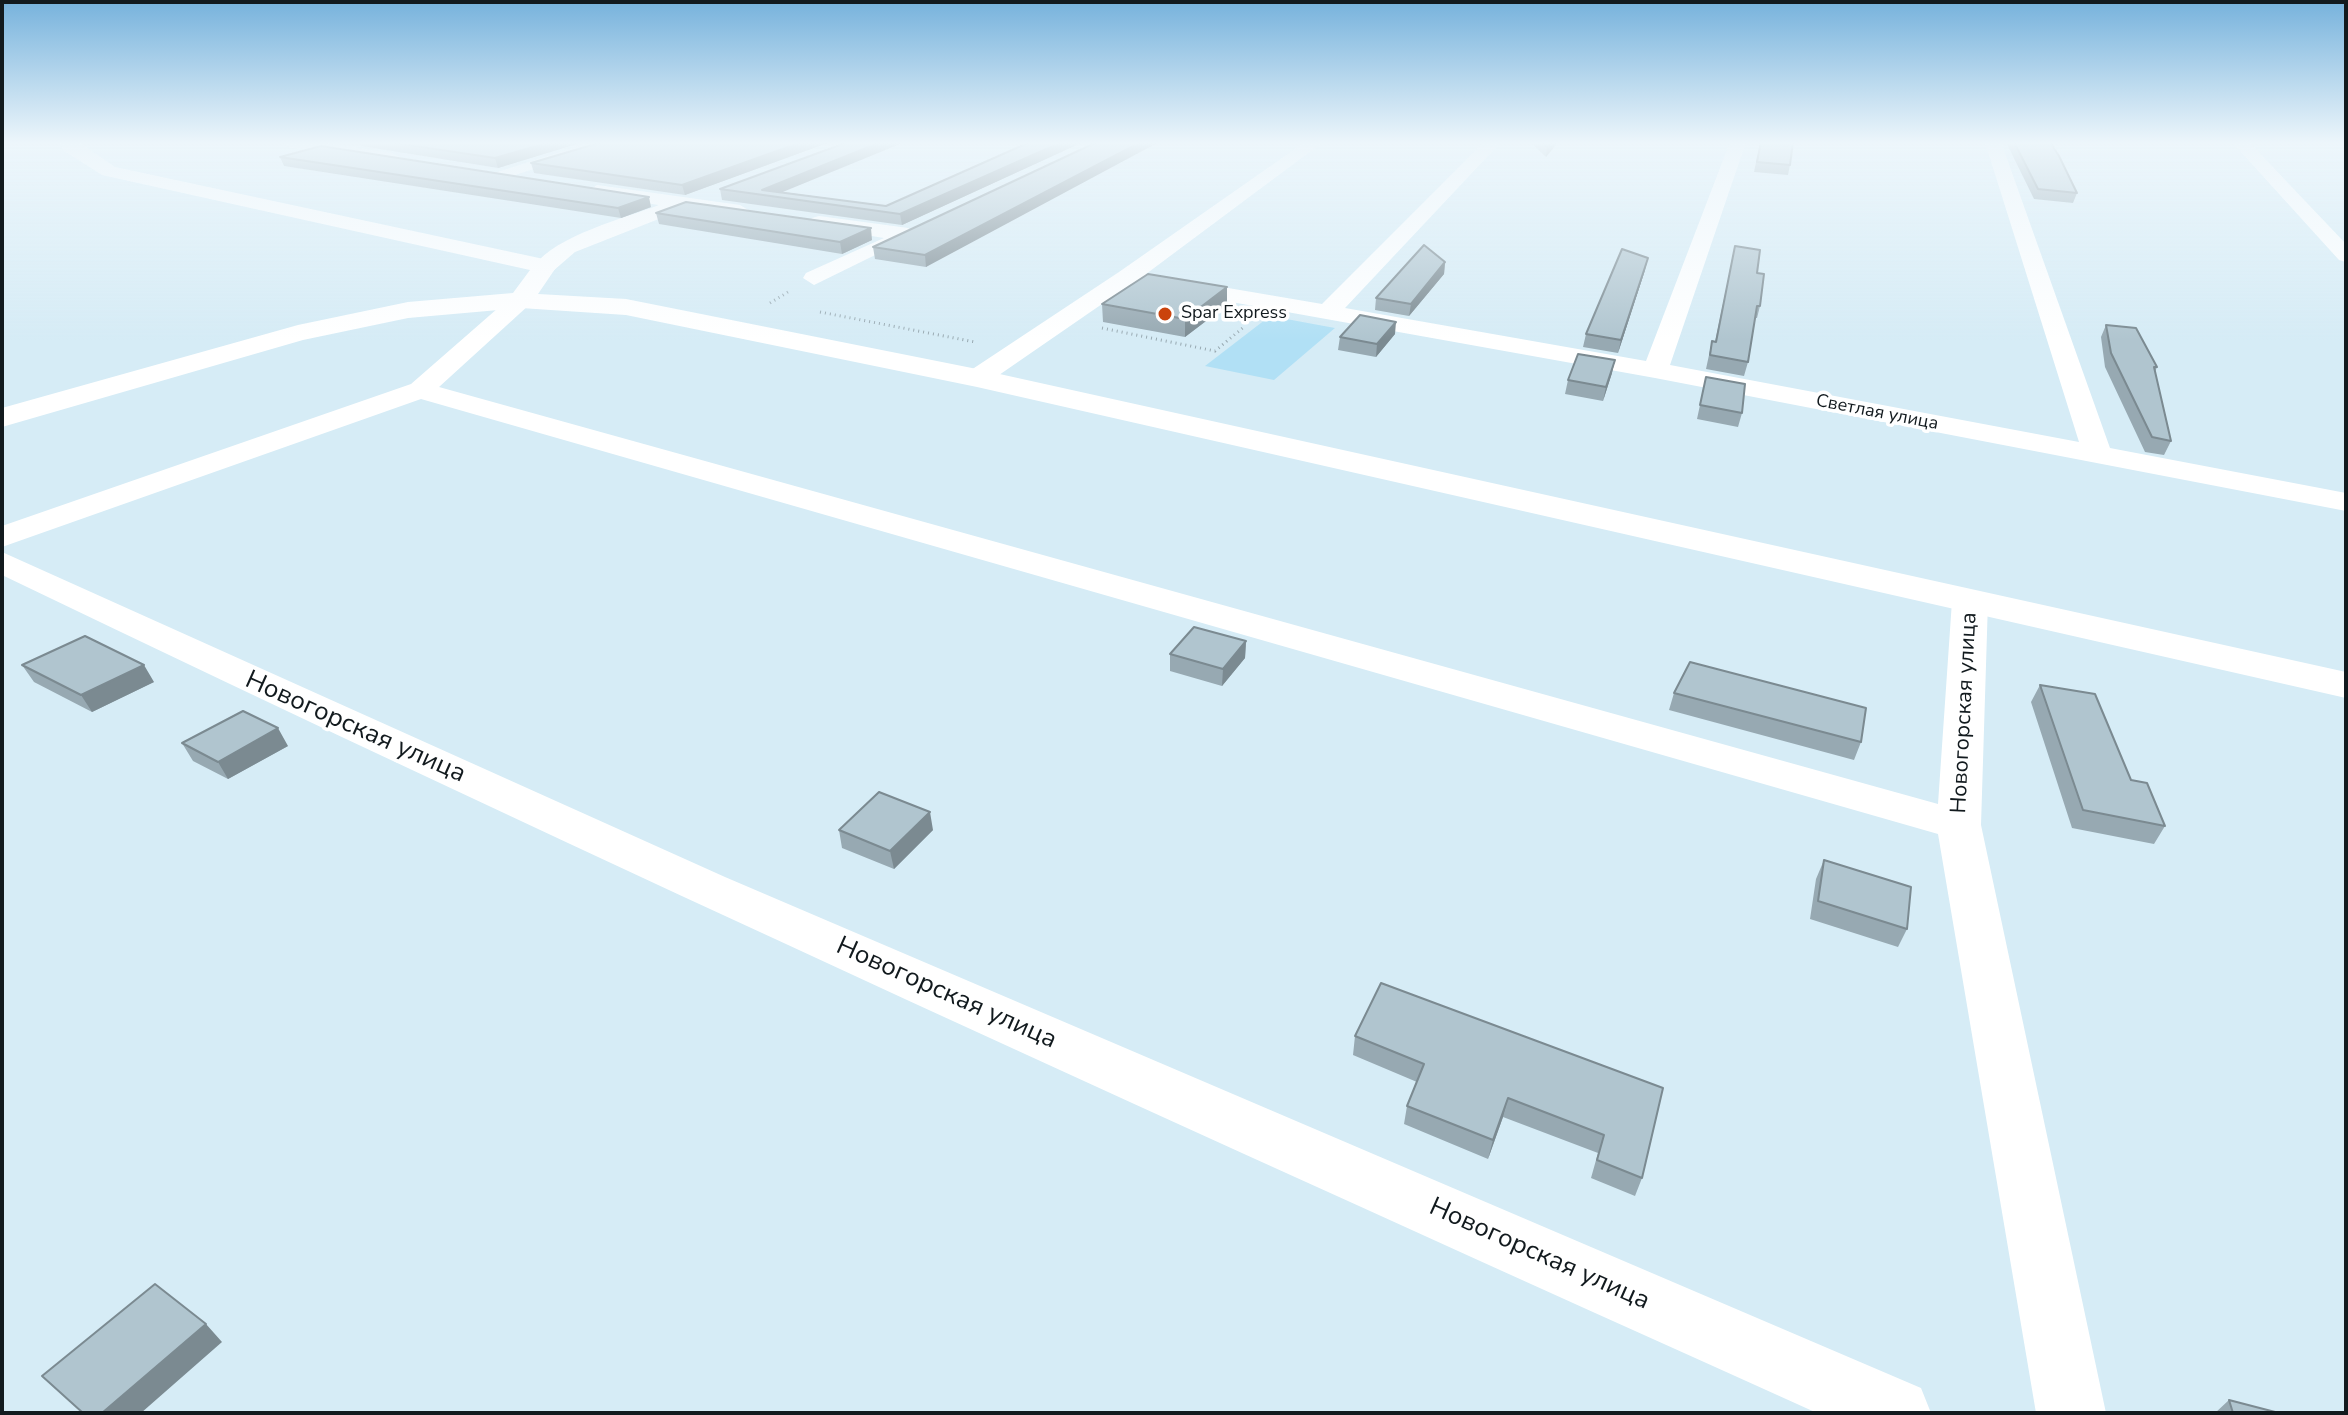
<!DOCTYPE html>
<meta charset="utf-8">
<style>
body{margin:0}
#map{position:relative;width:2348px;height:1415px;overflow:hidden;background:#d6ecf6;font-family:"Nunito Sans",sans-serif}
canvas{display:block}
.frame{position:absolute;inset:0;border:4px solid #121a1e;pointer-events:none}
</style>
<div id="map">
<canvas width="2348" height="1415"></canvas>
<div class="frame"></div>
</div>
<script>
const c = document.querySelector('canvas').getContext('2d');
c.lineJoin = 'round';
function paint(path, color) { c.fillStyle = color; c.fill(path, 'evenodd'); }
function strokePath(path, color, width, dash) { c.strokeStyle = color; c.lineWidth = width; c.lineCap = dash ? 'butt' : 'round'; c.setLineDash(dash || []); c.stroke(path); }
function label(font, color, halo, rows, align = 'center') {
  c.font = font + ' "Nunito Sans",sans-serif'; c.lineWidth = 7; c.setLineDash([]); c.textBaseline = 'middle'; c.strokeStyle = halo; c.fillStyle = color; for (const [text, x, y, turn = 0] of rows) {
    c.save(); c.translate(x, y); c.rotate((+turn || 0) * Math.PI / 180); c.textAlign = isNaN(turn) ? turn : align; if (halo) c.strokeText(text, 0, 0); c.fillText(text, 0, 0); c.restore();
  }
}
paint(new Path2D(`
 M 1270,316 L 1335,328 L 1274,380 L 1205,366 Z`), '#b1e0f5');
strokePath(new Path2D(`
 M 770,303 L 788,292
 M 820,312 L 975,342
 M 1102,328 L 1215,351 L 1245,326`), '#97a8b0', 3, [1, 4]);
paint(new Path2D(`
 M 281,142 L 318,142 L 392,153 L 401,158 L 392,163 L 289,147 Z
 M 592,142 L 616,142 L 500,180 L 488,180 L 485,176 Z
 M 1305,142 L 1323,142 L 1146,274 L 1322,304 L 1484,142 L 1501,142 L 1345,308 L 1646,361 L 1730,142 L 1746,142 L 1670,365 L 2079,442 L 1985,142 L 2001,142 L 2110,448 L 2346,493 L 2346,511 L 1655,378 L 1131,284 L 986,384 L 968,384 L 964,378 L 968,372 L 1119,272 Z
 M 2232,142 L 2249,142 L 2346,244 L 2346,262 L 2339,260 Z
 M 597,185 L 740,205 L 750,211 L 740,217 L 684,209 L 575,252 L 553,271 L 537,271 L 534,266 C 557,235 623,219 659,205 L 590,195 L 588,191 Z
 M 819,216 L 908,228 L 918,234 L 814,285 L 803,278 L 806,273 L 884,238 L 812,226 L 809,222 L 812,218 Z
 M 521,293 L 529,295 L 533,300 L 529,305 L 439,387 L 1938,804 L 1952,601 L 1957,593 L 1970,590 L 1983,593 L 1988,601 L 1981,825 L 2106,1413 L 2036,1413 L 1938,834 L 421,399 L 2,547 L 2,526 L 411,384 L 513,295 Z
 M 2,552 L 725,877 L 1921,1388 L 1931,1413 L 1817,1413 C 1209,1139 602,864 2,575 Z`), '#fff');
paint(new Path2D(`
 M 60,142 L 78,142 L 115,167 L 553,261 L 557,266 L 538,294 L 626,299 L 977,369 L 2346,672 L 2346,698 L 977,387 L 626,315 L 521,308 L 408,318 L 303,340 L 2,427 L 2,408 L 298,325 L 408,302 L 513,293 L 530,270 L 102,175 L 63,150 Z`), '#fff');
paint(new Path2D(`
 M 359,142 L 583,142 L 498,168 L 361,146 Z
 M 830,142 L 685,195 L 534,173 L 531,163 Z
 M 1030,142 L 1083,142 L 902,225 L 722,200 L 720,189 L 783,192 L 886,206 Z
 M 1097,142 L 926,267 L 875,259 L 873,247 Z
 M 1530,142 L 1558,142 L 1546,157 Z
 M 1760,142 L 1793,142 L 1790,165 L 1788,175 L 1754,172 Z
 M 2006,142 L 2050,142 L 2077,193 L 2073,203 L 2034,199 Z
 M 280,157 L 651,207 L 621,218 L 284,166 Z
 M 656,213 L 872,240 L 842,254 L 659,224 Z
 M 1735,246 L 1757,273 L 1760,306 L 1757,318 L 1755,318 L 1748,362 L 1744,376 L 1706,369 L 1712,341 L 1715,342 Z
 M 1445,262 L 1444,274 L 1409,316 L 1375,310 L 1376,298 Z
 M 1645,270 L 1618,353 L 1583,347 L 1586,334 Z
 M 1102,304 L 1227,305 L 1185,337 L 1103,322 Z
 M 2106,325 L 2157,367 L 2155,372 L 2171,441 L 2164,455 L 2145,452 L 2105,367 L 2101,337 Z
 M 1395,334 L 1376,357 L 1338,350 L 1340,337 Z
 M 1612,373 L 1603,401 L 1565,394 L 1568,380 Z
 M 1706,377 L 1742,413 L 1738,427 L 1697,419 Z
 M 1246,641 L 1245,658 L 1222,686 L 1170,671 L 1170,654 Z
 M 22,665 L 154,682 L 92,712 L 34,682 Z
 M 2040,685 L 2165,826 L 2154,844 L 2072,828 L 2031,702 Z
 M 1674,693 L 1861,742 L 1854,760 L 1669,710 Z
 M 182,743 L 288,746 L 228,779 L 193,761 Z
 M 839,830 L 933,830 L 894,869 L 842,848 Z
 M 1824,860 L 1907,929 L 1898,947 L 1810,919 L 1816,879 Z
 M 1355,1036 L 1663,1088 L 1642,1178 L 1635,1196 L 1591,1178 L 1598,1153 L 1503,1117 L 1488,1159 L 1404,1124 L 1407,1106 L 1417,1082 L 1353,1055 Z
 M 2229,1400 L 2279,1413 L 2215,1413 Z`), '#97a9b2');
paint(new Path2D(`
 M 550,142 L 583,142 L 498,168 L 495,158 Z
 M 802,142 L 830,142 L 685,195 L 682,185 Z
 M 881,142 L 905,142 L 773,196 L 762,190 Z
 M 1062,142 L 1083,142 L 902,225 L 900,214 Z
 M 1141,142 L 1159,142 L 926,267 L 925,255 Z
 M 1552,142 L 1558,142 L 1546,157 L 1547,147 Z
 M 649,197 L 651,207 L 621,218 L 618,208 Z
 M 871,228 L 872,240 L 842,254 L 840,242 Z
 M 1648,258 L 1645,270 L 1618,353 L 1621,340 Z
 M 1445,262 L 1444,274 L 1409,316 L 1411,304 Z
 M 1227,287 L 1227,305 L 1185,337 L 1185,319 Z
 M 1396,322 L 1395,334 L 1376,357 L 1377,344 Z
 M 1615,360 L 1612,373 L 1603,401 L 1606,387 Z
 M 1246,641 L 1245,658 L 1222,686 L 1223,669 Z
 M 144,665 L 154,682 L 92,712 L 81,695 Z
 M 278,728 L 288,746 L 228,779 L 218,762 Z
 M 930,812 L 933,830 L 894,869 L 890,851 Z
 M 1508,1098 L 1503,1117 L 1488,1159 L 1493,1140 Z
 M 206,1324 L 222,1342 L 141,1413 L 102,1413 Z`), '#7b8a91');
const building = new Path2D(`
 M 388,142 L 550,142 L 495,158 Z
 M 602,142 L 802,142 L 682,185 L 531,163 Z
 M 848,142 L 881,142 L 762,190 L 886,206 L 1030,142 L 1062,142 L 900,214 L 720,189 Z
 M 1097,142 L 1141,142 L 925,255 L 873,247 Z
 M 1541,142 L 1552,142 L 1547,147 Z
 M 1761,142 L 1793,142 L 1790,165 L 1757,162 Z
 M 2014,142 L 2050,142 L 2059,156 L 2077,193 L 2038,189 Z
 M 321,146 L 649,197 L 618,208 L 280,157 Z
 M 686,202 L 871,228 L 840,242 L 656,213 Z
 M 1424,245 L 1445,262 L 1411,304 L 1376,298 Z
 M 1735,246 L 1760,250 L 1757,273 L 1764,274 L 1760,306 L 1757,306 L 1748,362 L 1710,355 L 1712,341 L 1716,342 Z
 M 1622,249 L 1648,258 L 1621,340 L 1586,334 Z
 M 1148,274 L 1227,287 L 1185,319 L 1102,304 Z
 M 1360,315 L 1396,322 L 1377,344 L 1340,337 Z
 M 2106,325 L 2136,328 L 2157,367 L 2154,367 L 2171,441 L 2152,437 L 2111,353 Z
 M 1578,354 L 1615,360 L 1606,387 L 1568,380 Z
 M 1706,377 L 1745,384 L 1742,413 L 1700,405 Z
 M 1194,627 L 1246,641 L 1223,669 L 1170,654 Z
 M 85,636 L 144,665 L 81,695 L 22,665 Z
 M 1690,662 L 1866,708 L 1861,742 L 1674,693 Z
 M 2040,685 L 2095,694 L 2131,780 L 2147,783 L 2165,826 L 2083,810 Z
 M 243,711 L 278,728 L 218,762 L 182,743 Z
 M 879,792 L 930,812 L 890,851 L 839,830 Z
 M 1824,860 L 1911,887 L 1907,929 L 1818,901 Z
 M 1381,983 L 1663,1088 L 1642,1178 L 1597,1160 L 1604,1135 L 1508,1098 L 1493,1140 L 1407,1106 L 1424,1064 L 1355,1036 Z
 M 155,1284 L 206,1324 L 102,1413 L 83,1413 L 42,1376 Z
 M 2229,1400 L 2279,1413 L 2233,1413 Z`);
paint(building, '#b0c5cf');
strokePath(building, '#7b8a91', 2);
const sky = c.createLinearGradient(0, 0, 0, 340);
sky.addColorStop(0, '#76b2dc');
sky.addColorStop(0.42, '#edf6fb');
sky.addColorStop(1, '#edf6fb00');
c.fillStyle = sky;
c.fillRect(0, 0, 2348, 340);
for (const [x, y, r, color] of [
 [1165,314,8,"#ca430c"]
]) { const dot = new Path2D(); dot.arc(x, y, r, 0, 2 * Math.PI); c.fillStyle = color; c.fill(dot); strokePath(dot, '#fff', 3); }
label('18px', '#121a1e', '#fff', [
 ["Spar Express",1181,314]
], 'left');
label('18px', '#121a1e', '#fff', [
 ["Светлая улица",1877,413,11]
]);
label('22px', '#121a1e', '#fff', [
 ["Новогорская улица",1965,713,-87]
]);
label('26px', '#121a1e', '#fff', [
 ["Новогорская улица",355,728,24],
 ["Новогорская улица",946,994,24],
 ["Новогорская улица",1539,1255,24]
]);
</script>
